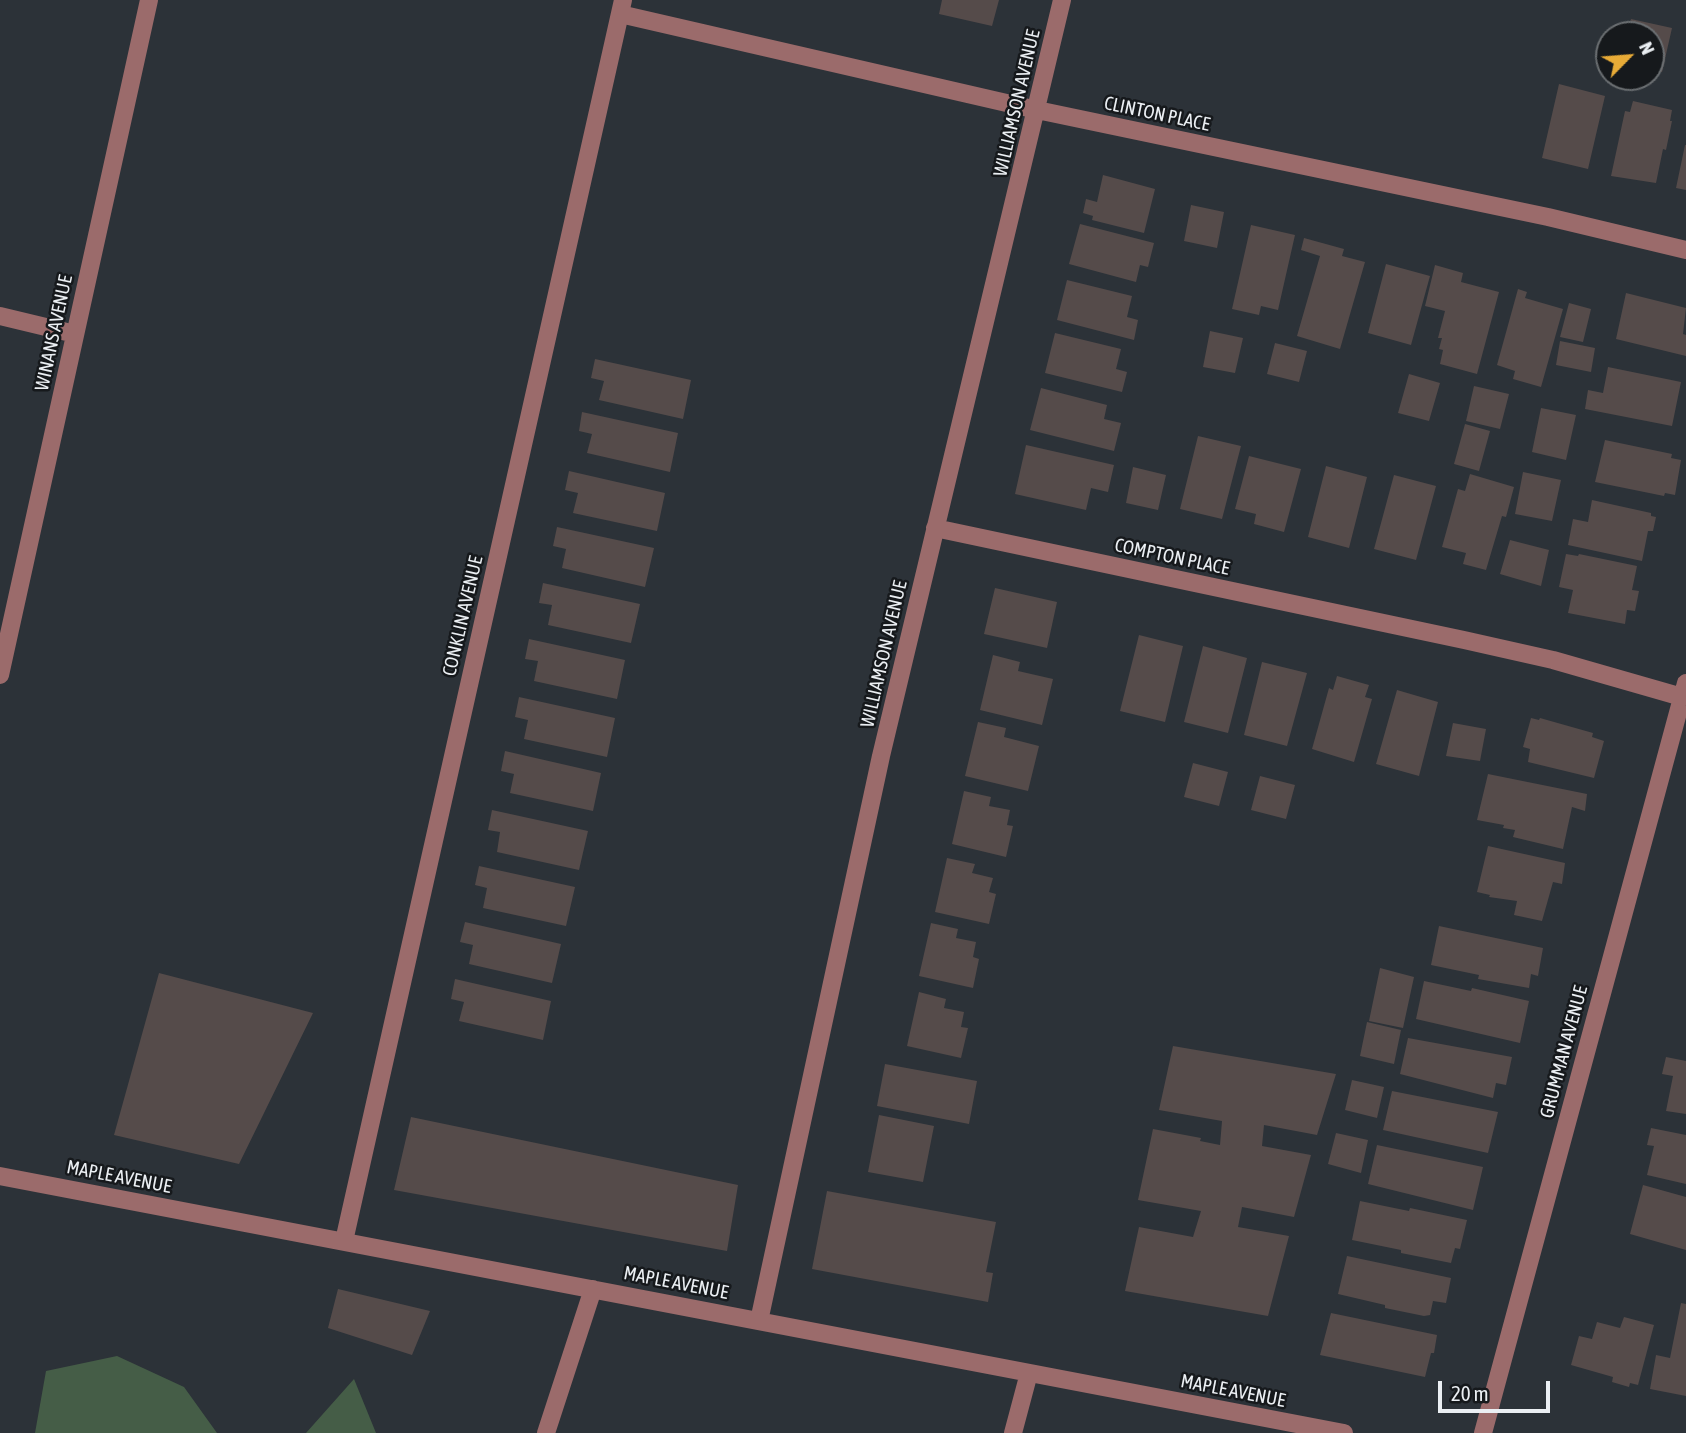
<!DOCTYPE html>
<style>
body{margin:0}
#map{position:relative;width:1686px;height:1433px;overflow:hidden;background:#2c3238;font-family:"Asap Condensed",sans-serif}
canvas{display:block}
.north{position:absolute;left:1595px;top:21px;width:70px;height:70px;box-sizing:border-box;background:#16191c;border:2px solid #6b6f72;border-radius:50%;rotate:65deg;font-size:19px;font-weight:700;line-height:28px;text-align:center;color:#ebeff3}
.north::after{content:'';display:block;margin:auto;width:24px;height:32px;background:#e8ab37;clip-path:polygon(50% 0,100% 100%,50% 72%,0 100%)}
.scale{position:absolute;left:1438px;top:1381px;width:112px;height:32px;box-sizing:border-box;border:4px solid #ebeff3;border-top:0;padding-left:9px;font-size:21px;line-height:24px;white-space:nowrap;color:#ebeff3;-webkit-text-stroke:5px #16191c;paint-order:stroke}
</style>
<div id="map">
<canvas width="1686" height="1433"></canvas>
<div class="north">N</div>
<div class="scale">20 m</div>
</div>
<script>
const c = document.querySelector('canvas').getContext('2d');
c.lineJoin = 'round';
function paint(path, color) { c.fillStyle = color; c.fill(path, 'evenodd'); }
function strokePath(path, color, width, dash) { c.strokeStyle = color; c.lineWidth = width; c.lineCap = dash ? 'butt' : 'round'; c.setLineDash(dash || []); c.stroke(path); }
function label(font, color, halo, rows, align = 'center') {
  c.font = font + ' "Asap Condensed",sans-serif'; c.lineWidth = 5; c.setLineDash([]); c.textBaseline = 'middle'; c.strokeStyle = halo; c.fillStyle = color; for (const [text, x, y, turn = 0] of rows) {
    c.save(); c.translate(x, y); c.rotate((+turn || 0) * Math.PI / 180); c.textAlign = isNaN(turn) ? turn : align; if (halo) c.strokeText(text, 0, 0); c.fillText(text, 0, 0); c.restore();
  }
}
paint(new Path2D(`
 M 117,1356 L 184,1387 L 217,1433 L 35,1433 L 46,1371 Z
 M 354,1379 L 376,1433 L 306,1433 Z`), '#455d47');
paint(new Path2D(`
 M 942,0 L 999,0 L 992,26 L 939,14 Z
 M 1631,19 L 1672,28 L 1662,72 L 1651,69 L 1651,35 L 1627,35 Z
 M 1559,84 L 1605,96 L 1588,169 L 1542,158 Z
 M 1633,101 L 1672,110 L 1670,121 L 1672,121 L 1666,150 L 1663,149 L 1656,183 L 1611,176 L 1625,111 L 1630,112 Z
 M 1685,145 L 1686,145 L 1686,190 L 1676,188 Z
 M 1103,175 L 1155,189 L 1144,233 L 1092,220 L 1093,216 L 1083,213 L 1086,199 L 1097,202 Z
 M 1191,205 L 1224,212 L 1217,248 L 1184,241 Z
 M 1080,224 L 1154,243 L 1148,267 L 1140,265 L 1136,282 L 1069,264 Z
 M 1251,225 L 1295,235 L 1278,310 L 1261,306 L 1259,315 L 1232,309 Z
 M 1304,238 L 1344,249 L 1342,256 L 1365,262 L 1340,349 L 1297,336 L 1320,256 L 1301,250 Z
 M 1386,264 L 1430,276 L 1411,345 L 1368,333 Z
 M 1435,265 L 1463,273 L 1461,282 L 1499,292 L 1477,374 L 1440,364 L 1443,350 L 1439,349 L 1442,338 L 1438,338 L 1445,311 L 1425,306 Z
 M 1067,280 L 1132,296 L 1127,317 L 1138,320 L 1134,340 L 1057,320 Z
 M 1518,289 L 1527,292 L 1525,298 L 1563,309 L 1541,387 L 1513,379 L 1515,371 L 1497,365 Z
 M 1626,293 L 1686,308 L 1683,334 L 1686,335 L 1686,356 L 1616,339 Z
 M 1569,303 L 1591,309 L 1583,342 L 1560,337 Z
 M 1210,331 L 1243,338 L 1235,373 L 1203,367 Z
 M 1055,333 L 1121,349 L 1116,369 L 1127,372 L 1122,392 L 1045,373 Z
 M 1560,341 L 1595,348 L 1591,372 L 1556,365 Z
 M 1275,343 L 1307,351 L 1299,382 L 1267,374 Z
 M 595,359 L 691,380 L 683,419 L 599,400 L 604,381 L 591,378 Z
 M 1608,367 L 1681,382 L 1672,426 L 1585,409 L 1588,390 L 1603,393 Z
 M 1409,374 L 1440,383 L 1429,421 L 1398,413 Z
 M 1474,386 L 1509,394 L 1500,429 L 1466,421 Z
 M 1041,388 L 1107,405 L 1104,419 L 1121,423 L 1114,451 L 1030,430 Z
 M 1541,408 L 1576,415 L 1566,460 L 1532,452 Z
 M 582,412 L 678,433 L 670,472 L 587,453 L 592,434 L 579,431 Z
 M 1465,424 L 1490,431 L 1479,471 L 1454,464 Z
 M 1198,436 L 1241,446 L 1222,519 L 1180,509 Z
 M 1605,440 L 1672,454 L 1671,458 L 1681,460 L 1675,495 L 1665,493 L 1664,496 L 1595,482 Z
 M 1026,445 L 1114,465 L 1108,492 L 1091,488 L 1086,510 L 1015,494 Z
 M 1249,456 L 1301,469 L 1284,532 L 1254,524 L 1256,514 L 1235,509 Z
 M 1326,466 L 1367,477 L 1349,548 L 1308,537 Z
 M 1133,467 L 1166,475 L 1158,510 L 1126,503 Z
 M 569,471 L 665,493 L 657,531 L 573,513 L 578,493 L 565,490 Z
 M 1523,472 L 1561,480 L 1552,521 L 1515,514 Z
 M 1470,474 L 1514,487 L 1506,517 L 1502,516 L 1486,570 L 1463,564 L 1466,553 L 1442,547 L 1458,489 L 1465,491 Z
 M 1394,475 L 1436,486 L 1416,560 L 1374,549 Z
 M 1592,500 L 1651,513 L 1651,516 L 1656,517 L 1653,531 L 1648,531 L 1642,561 L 1568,545 L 1573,519 L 1588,522 Z
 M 557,527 L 654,548 L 645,587 L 562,568 L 566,549 L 553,546 Z
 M 1510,540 L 1549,550 L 1541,586 L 1500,574 Z
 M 1566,554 L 1578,556 L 1579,554 L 1637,566 L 1632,590 L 1639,591 L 1635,611 L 1627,610 L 1625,624 L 1568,613 L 1573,590 L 1559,587 Z
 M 543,583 L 640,604 L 631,643 L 548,625 L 552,605 L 539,603 Z
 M 995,588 L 1057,602 L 1047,648 L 984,634 Z
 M 1139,635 L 1183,646 L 1165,722 L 1120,711 Z
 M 529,639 L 625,660 L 617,699 L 534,681 L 538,661 L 525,659 Z
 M 1203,646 L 1247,658 L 1228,733 L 1184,722 Z
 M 993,655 L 1020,662 L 1018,671 L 1053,679 L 1042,725 L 980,710 Z
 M 1262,662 L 1307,673 L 1287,746 L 1244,735 Z
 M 1337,676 L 1369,685 L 1365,697 L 1372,699 L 1354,762 L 1312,749 L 1329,688 L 1333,690 Z
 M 1397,690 L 1438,702 L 1419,776 L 1376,764 Z
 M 519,697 L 615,718 L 607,757 L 524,739 L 528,720 L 515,717 Z
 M 1531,718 L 1539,720 L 1540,718 L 1593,733 L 1592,737 L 1604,741 L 1594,778 L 1528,762 L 1530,749 L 1523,747 Z
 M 978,722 L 1006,728 L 1004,737 L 1039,746 L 1028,791 L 965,776 Z
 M 1453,723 L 1486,729 L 1480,761 L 1446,756 Z
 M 505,751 L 601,773 L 593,811 L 510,793 L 514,774 L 501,771 Z
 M 1193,763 L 1228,772 L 1219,806 L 1184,797 Z
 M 1488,774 L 1587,794 L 1585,811 L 1572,807 L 1563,849 L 1513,837 L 1515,830 L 1503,828 L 1504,825 L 1477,820 Z
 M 1260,776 L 1295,785 L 1286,819 L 1251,810 Z
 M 964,791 L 991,797 L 989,806 L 1010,810 L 1007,825 L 1013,826 L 1006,857 L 952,844 Z
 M 492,810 L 588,831 L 579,870 L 497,852 L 500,832 L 488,830 Z
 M 1488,846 L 1565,863 L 1562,884 L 1553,882 L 1542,921 L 1514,915 L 1517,901 L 1489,897 L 1490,895 L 1477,892 Z
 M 947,858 L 975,864 L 972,873 L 993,878 L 989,892 L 996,894 L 989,924 L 935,912 Z
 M 479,866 L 575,887 L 566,926 L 483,908 L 487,888 L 475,885 Z
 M 465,922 L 561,944 L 552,983 L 469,964 L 473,945 L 460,942 Z
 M 931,923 L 958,929 L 956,938 L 976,942 L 973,957 L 979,959 L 973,988 L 919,976 Z
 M 1439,926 L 1543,948 L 1538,976 L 1531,974 L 1529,988 L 1478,979 L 1479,975 L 1431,965 Z
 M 1380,968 L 1414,977 L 1403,1028 L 1369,1021 Z
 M 159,973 L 313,1013 L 239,1164 L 114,1135 Z
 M 455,979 L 551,1001 L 543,1040 L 459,1021 L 464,1002 L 451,999 Z
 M 1424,981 L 1471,991 L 1472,988 L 1529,1001 L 1520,1043 L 1416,1019 Z
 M 919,992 L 946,999 L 944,1008 L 964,1012 L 961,1027 L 968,1028 L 961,1058 L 907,1046 Z
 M 1367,1022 L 1401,1030 L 1394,1064 L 1360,1056 Z
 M 1408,1038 L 1512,1057 L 1506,1085 L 1496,1083 L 1493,1098 L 1400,1074 Z
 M 1173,1046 L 1336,1074 L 1317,1135 L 1264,1125 L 1262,1146 L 1311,1155 L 1294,1217 L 1242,1207 L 1238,1227 L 1289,1236 L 1268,1316 L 1125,1291 L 1139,1227 L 1193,1237 L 1201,1211 L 1138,1200 L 1153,1129 L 1201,1138 L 1200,1141 L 1220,1145 L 1222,1121 L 1159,1110 Z
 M 1666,1057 L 1686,1061 L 1686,1114 L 1666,1111 L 1673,1076 L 1662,1074 Z
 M 885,1064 L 977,1081 L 969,1124 L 877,1106 Z
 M 1352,1080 L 1384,1087 L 1377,1118 L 1345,1110 Z
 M 1392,1091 L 1498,1112 L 1488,1153 L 1383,1130 Z
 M 879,1115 L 934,1126 L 923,1182 L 868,1172 Z
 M 411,1117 L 738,1185 L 727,1251 L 394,1190 Z
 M 1651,1128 L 1686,1135 L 1686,1184 L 1647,1175 L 1654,1146 L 1647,1145 Z
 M 1336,1133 L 1368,1140 L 1361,1173 L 1328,1164 Z
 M 1377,1145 L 1483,1167 L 1473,1210 L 1368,1184 Z
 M 1643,1185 L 1686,1197 L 1686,1250 L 1630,1234 Z
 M 827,1191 L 996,1222 L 986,1272 L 993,1273 L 988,1302 L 812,1269 Z
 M 1360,1201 L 1409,1211 L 1410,1208 L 1467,1220 L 1460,1249 L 1455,1248 L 1451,1263 L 1401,1253 L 1401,1250 L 1352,1240 Z
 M 1347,1256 L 1451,1278 L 1446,1303 L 1433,1301 L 1430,1315 L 1424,1316 L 1385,1308 L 1385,1305 L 1338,1294 Z
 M 338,1289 L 430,1311 L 412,1355 L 328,1328 Z
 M 1681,1303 L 1686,1304 L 1686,1396 L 1650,1389 L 1656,1355 L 1670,1358 Z
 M 1331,1313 L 1437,1335 L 1434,1353 L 1431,1353 L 1425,1377 L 1320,1355 Z
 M 1624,1317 L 1654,1325 L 1638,1385 L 1630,1383 L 1629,1387 L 1612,1382 L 1613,1377 L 1571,1365 L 1579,1336 L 1592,1339 L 1597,1322 L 1620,1328 Z`), '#554b4a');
strokePath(new Path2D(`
 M 620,14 L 1037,110 L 1548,217 L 1686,250
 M 0,316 L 75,334
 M 935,528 L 1464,640 L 1553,660 L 1682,697
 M 0,675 L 149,0
 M 0,1176 L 1344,1433
 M 344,1241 L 623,0
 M 759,1321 L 881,756 L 1062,0
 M 546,1433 L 593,1289
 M 1013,1433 L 1029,1373
 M 1483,1433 L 1686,683`), '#9b6b6b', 18);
label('19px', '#ebeff3', '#16191c', [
 ["WILLIAMSON AVENUE",1017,103,-77],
 ["CLINTON PLACE",1157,114,12],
 ["WINANS AVENUE",54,333,-78],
 ["COMPTON PLACE",1172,557,12],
 ["CONKLIN AVENUE",463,616,-77],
 ["WILLIAMSON AVENUE",884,654,-77],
 ["GRUMMAN AVENUE",1564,1052,-75],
 ["MAPLE AVENUE",119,1177,11],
 ["MAPLE AVENUE",676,1283,11],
 ["MAPLE AVENUE",1233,1391,11]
]);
</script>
